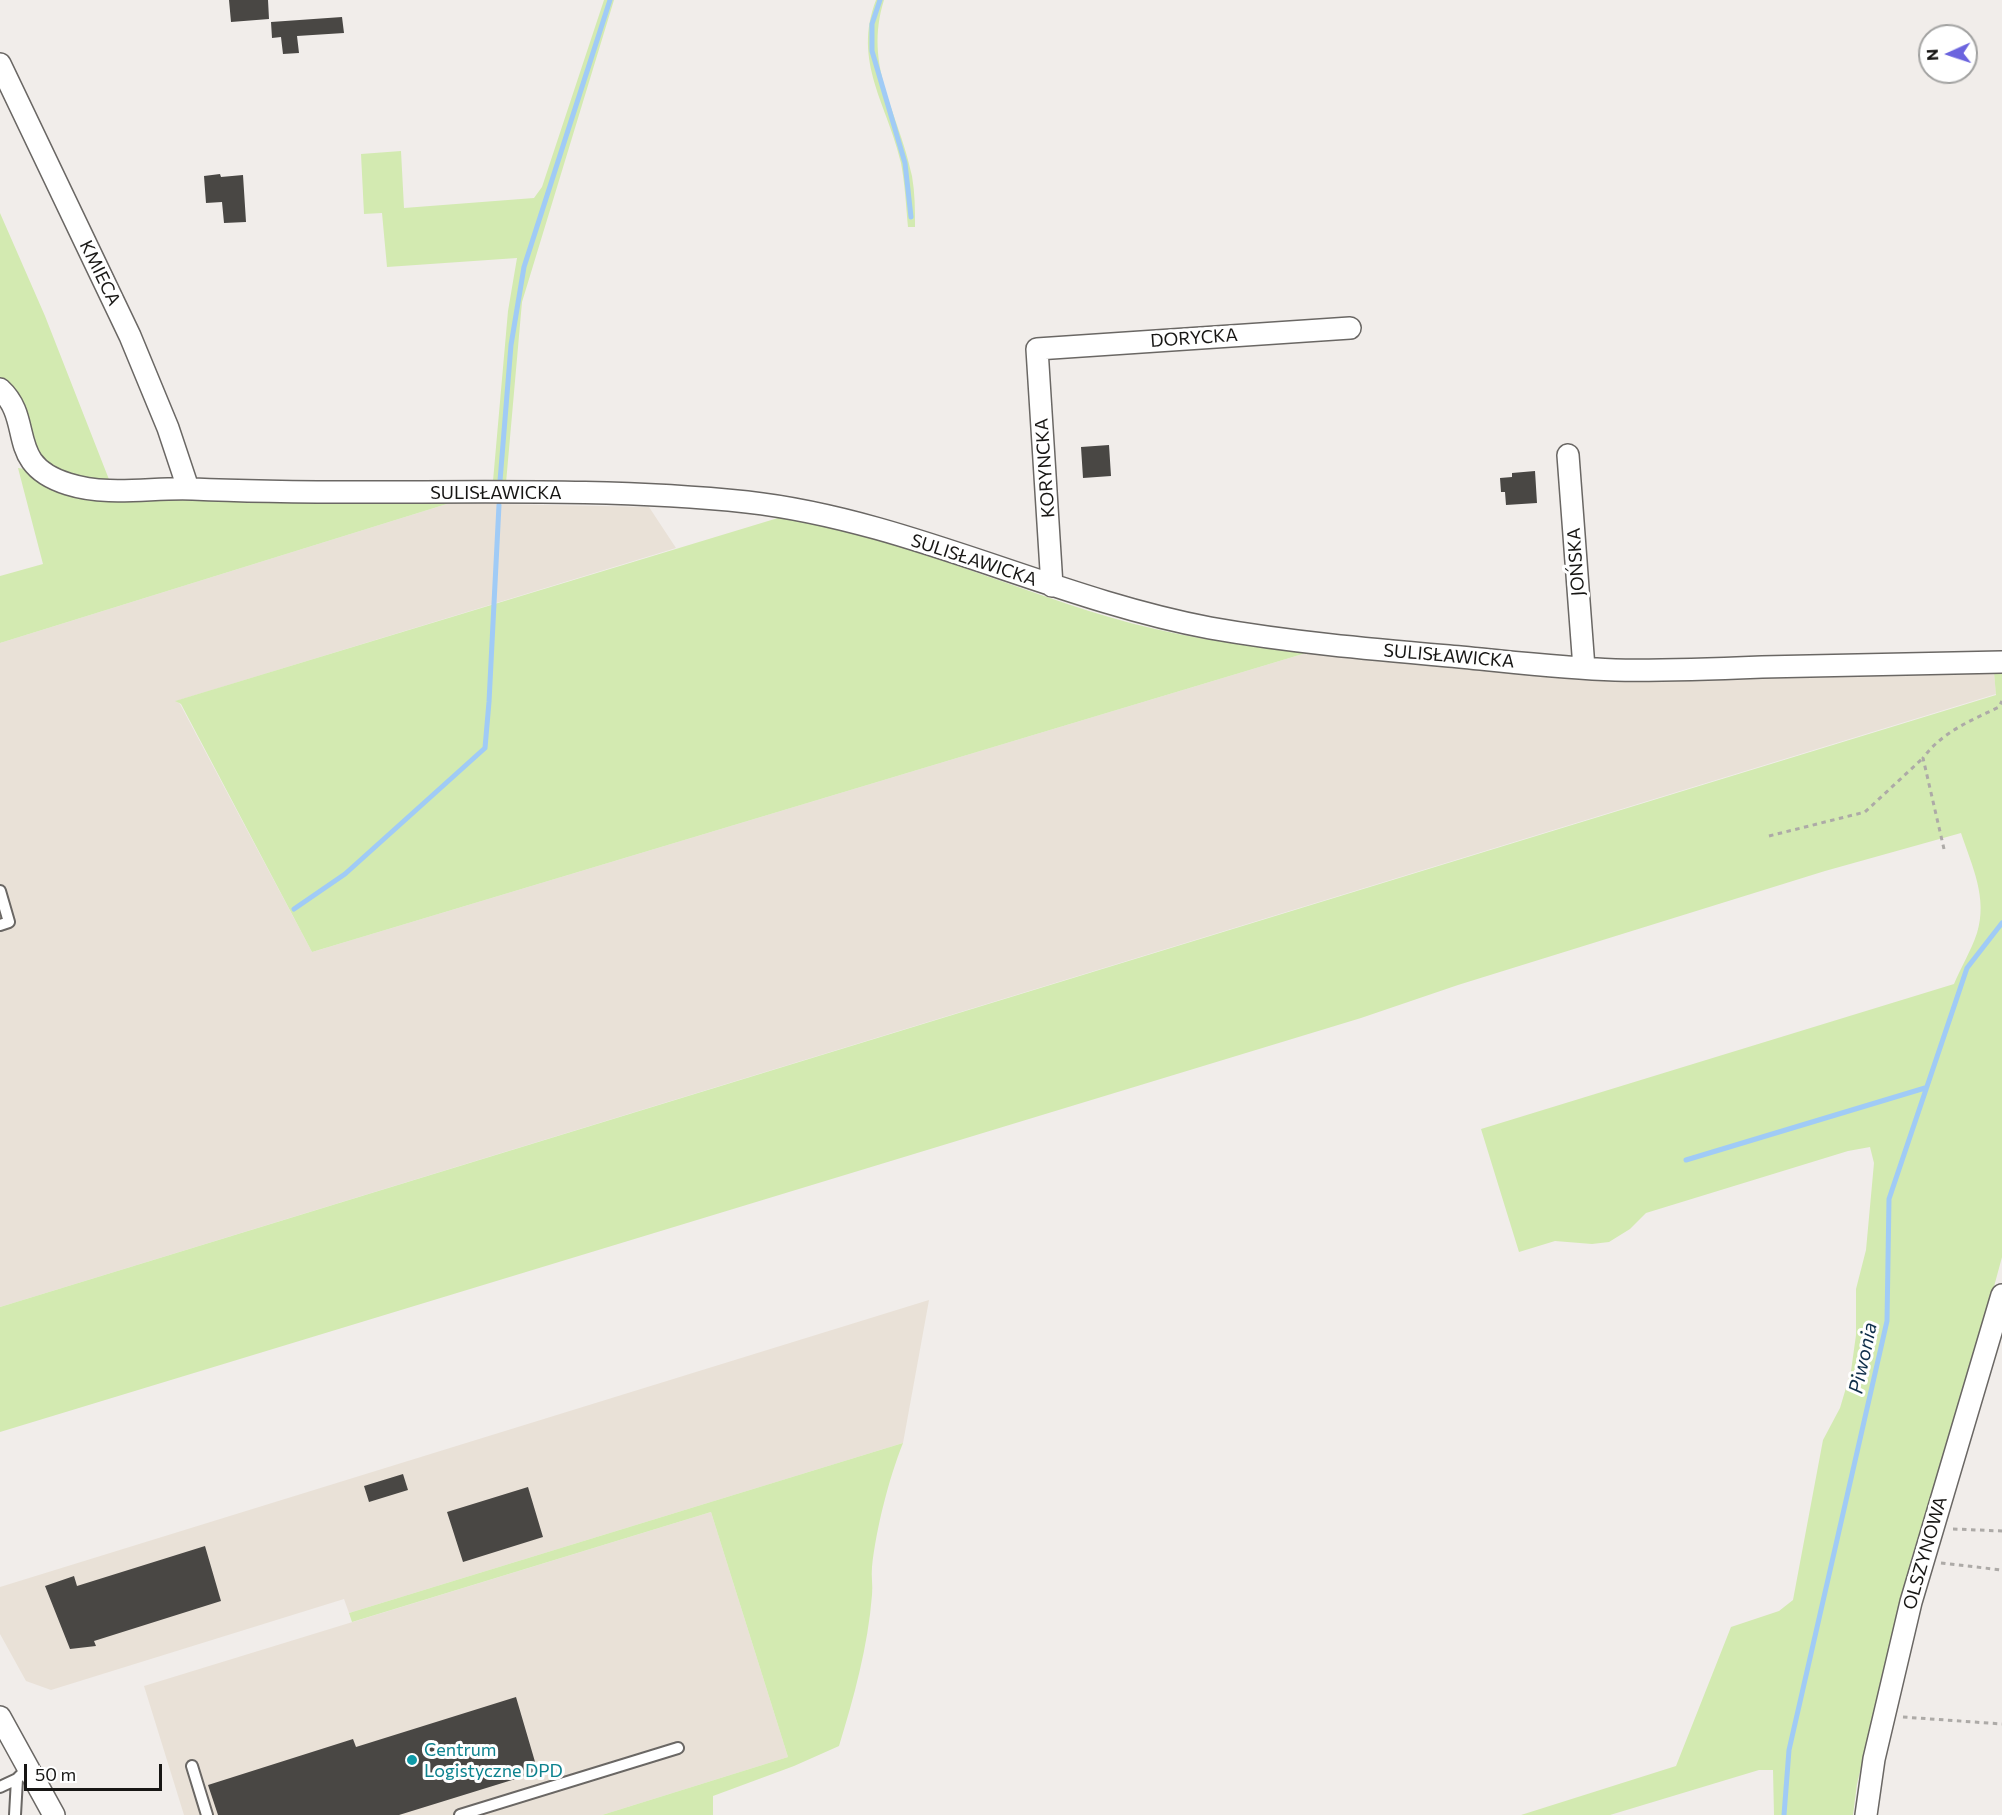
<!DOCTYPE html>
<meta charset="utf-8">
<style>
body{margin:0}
#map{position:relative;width:2002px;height:1815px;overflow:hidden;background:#f1edea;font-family:Commissioner,sans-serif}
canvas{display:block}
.north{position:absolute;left:1918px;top:24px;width:60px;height:60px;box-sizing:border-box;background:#fff;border:2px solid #a2a2a1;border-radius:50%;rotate:267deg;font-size:16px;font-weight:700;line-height:24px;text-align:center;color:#171614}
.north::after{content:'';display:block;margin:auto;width:21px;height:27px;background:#6b64de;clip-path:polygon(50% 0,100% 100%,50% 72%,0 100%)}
.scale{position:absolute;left:24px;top:1764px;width:138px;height:27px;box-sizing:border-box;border:3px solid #171614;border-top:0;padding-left:8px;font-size:18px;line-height:21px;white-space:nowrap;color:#171614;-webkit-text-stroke:4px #fff;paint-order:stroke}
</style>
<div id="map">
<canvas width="2002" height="1815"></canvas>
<div class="north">N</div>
<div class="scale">50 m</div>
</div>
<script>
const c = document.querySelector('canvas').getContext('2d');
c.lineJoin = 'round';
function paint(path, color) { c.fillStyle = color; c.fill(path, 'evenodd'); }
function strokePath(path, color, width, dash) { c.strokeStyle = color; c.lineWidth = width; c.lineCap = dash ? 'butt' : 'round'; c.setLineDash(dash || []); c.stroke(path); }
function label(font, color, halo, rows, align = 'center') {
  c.font = font + ' Commissioner,sans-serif'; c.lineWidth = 6; c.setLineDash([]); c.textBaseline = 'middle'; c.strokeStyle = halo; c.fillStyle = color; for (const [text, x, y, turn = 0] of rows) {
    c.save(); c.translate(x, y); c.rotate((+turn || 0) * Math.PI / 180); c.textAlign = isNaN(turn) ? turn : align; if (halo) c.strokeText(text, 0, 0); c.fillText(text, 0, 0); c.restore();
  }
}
paint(new Path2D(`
 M 450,503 L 649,507 L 676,548 L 176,701 L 180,704 L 312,952 L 1306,653 L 1633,681 L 1994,672 L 1996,694 L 0,1307 L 0,643 Z
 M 929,1300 L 903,1443 L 349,1613 L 344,1599 L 51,1690 L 26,1681 L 0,1634 L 0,1587 Z
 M 711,1512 L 788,1757 L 602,1815 L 184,1815 L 144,1686 Z`), '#e9e1d7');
paint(new Path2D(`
 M 604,0 L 614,0 L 522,302 L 506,483 L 493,481 L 508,311 L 517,258 L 387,267 L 382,213 L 364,214 L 361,154 L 401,151 L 404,208 L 534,198 L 542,187 Z
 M 876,0 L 884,0 C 863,67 899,112 912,176 C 915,193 915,210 915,227 L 908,227 C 906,206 905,184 901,163 C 888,105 852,62 876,0 Z
 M 0,213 L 45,316 L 110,482 L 92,482 L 41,463 C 34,444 19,383 0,378 Z
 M 18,468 L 237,501 L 450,503 L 0,643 L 0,576 L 43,564 Z
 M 778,518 C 893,535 998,584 1109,617 C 1173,636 1239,645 1306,653 L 312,952 L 181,704 L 175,701 Z
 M 1994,672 L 2002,672 L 2002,1257 L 1982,1331 L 1912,1557 L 1857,1784 L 1853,1815 L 1774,1815 L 1773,1770 L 1759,1770 L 1610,1815 L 1521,1815 L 1676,1766 L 1731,1627 L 1779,1611 L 1793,1600 L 1823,1440 L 1840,1408 L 1851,1371 L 1856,1335 L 1856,1289 L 1866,1250 L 1874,1163 L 1870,1147 L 1848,1151 L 1646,1213 L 1630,1229 L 1609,1242 L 1592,1244 L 1555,1241 L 1519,1252 L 1481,1129 L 1954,984 C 1961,967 1971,951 1977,933 C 1988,898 1972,866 1961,833 L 1825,871 L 1458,985 L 1361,1018 L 0,1432 L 0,1307 L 1996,695 Z
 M 903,1443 C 889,1478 876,1529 872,1567 C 871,1576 873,1585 872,1595 C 868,1646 854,1697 839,1746 L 794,1766 L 713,1796 L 713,1815 L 602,1815 L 788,1757 L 711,1512 L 352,1622 L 349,1613 Z`), '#d3eab1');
strokePath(new Path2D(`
 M 880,0 L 872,24 L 872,51 L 905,163 L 911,217
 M 500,481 L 511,345 L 524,267 L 610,0
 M 294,909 L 345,874 L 485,748 L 489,702 L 499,505
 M 1686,1160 L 1925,1088
 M 1784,1815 L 1789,1750 L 1887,1321 L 1889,1199 L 1967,968 L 2002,923`), '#a0cbf6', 5);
paint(new Path2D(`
 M 229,0 L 268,0 L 269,19 L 231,22 Z
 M 342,17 L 344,33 L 297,36 L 299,53 L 283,54 L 281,37 L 272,38 L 271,22 Z
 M 220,174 L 221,177 L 243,175 L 246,222 L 224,223 L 222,202 L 206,203 L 204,176 Z
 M 1109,445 L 1111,476 L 1083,478 L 1081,447 Z
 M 1535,471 L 1537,503 L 1506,505 L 1505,492 L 1501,492 L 1500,478 L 1512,477 L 1512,473 Z
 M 403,1474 L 408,1490 L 369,1502 L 364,1486 Z
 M 528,1487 L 543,1537 L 463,1562 L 447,1512 Z
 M 205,1546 L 221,1601 L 94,1641 L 96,1646 L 70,1649 L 45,1586 L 74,1576 L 77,1586 Z
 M 516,1697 L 538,1772 L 399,1815 L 218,1815 L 208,1785 L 353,1739 L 356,1747 Z`), '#494744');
const service = new Path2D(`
 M 0,891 L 9,922 L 0,925
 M 192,1766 L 207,1815
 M 0,1787 L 17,1779
 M 15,1815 L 17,1779 L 28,1768
 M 460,1815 L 678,1748`);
const minor = new Path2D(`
 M 0,64 L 130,336 L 168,428 L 188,488
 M 0,389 C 35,421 4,464 68,484 C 109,497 152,487 193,489 C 377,498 563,483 747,502 C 907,520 1052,598 1210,628 C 1289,642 1369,649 1449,656 C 1504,661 1560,668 1615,670 C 1664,671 1713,669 1762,667 C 1842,666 1922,664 2002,662
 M 1568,455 L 1584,668
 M 1052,586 L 1037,349 L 1350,328
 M 0,1717 L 54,1815
 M 1866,1815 L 1874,1759 L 1911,1602 L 2002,1295`);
strokePath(service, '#6a6764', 14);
strokePath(minor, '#6a6764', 24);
strokePath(new Path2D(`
 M 1769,836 L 1865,812 L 1923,758
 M 1944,849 L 1923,758 C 1942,732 1970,721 1999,707 L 2002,701
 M 1953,1529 L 2002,1531
 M 1941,1563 L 2002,1570
 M 1903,1717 L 2002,1724`), '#adaaa7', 3, [4.5, 4.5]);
strokePath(service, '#fff', 10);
strokePath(minor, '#fff', 21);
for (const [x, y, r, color] of [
 [412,1760,6,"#0f9aa8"]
]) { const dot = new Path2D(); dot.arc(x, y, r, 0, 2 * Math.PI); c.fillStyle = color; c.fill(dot); strokePath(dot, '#fff', 2); }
label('18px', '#171614', '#fff', [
 ["KMIECA",100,273,64],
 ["DORYCKA",1194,338,-4],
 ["KORYNCKA",1045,468,-94],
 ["SULISŁAWICKA",496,493],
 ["SULISŁAWICKA",974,560,18],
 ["JOŃSKA",1576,562,-94],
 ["SULISŁAWICKA",1449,656,5],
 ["OLSZYNOWA",1925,1553,-74]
]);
label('18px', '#0d838f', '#fff', [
 ["Centrum",424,1750],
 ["Logistyczne DPD",424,1771]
], 'left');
label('italic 20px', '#0f2f4b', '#fff', [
 ["Piwonia",1863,1358,-78]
]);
</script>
